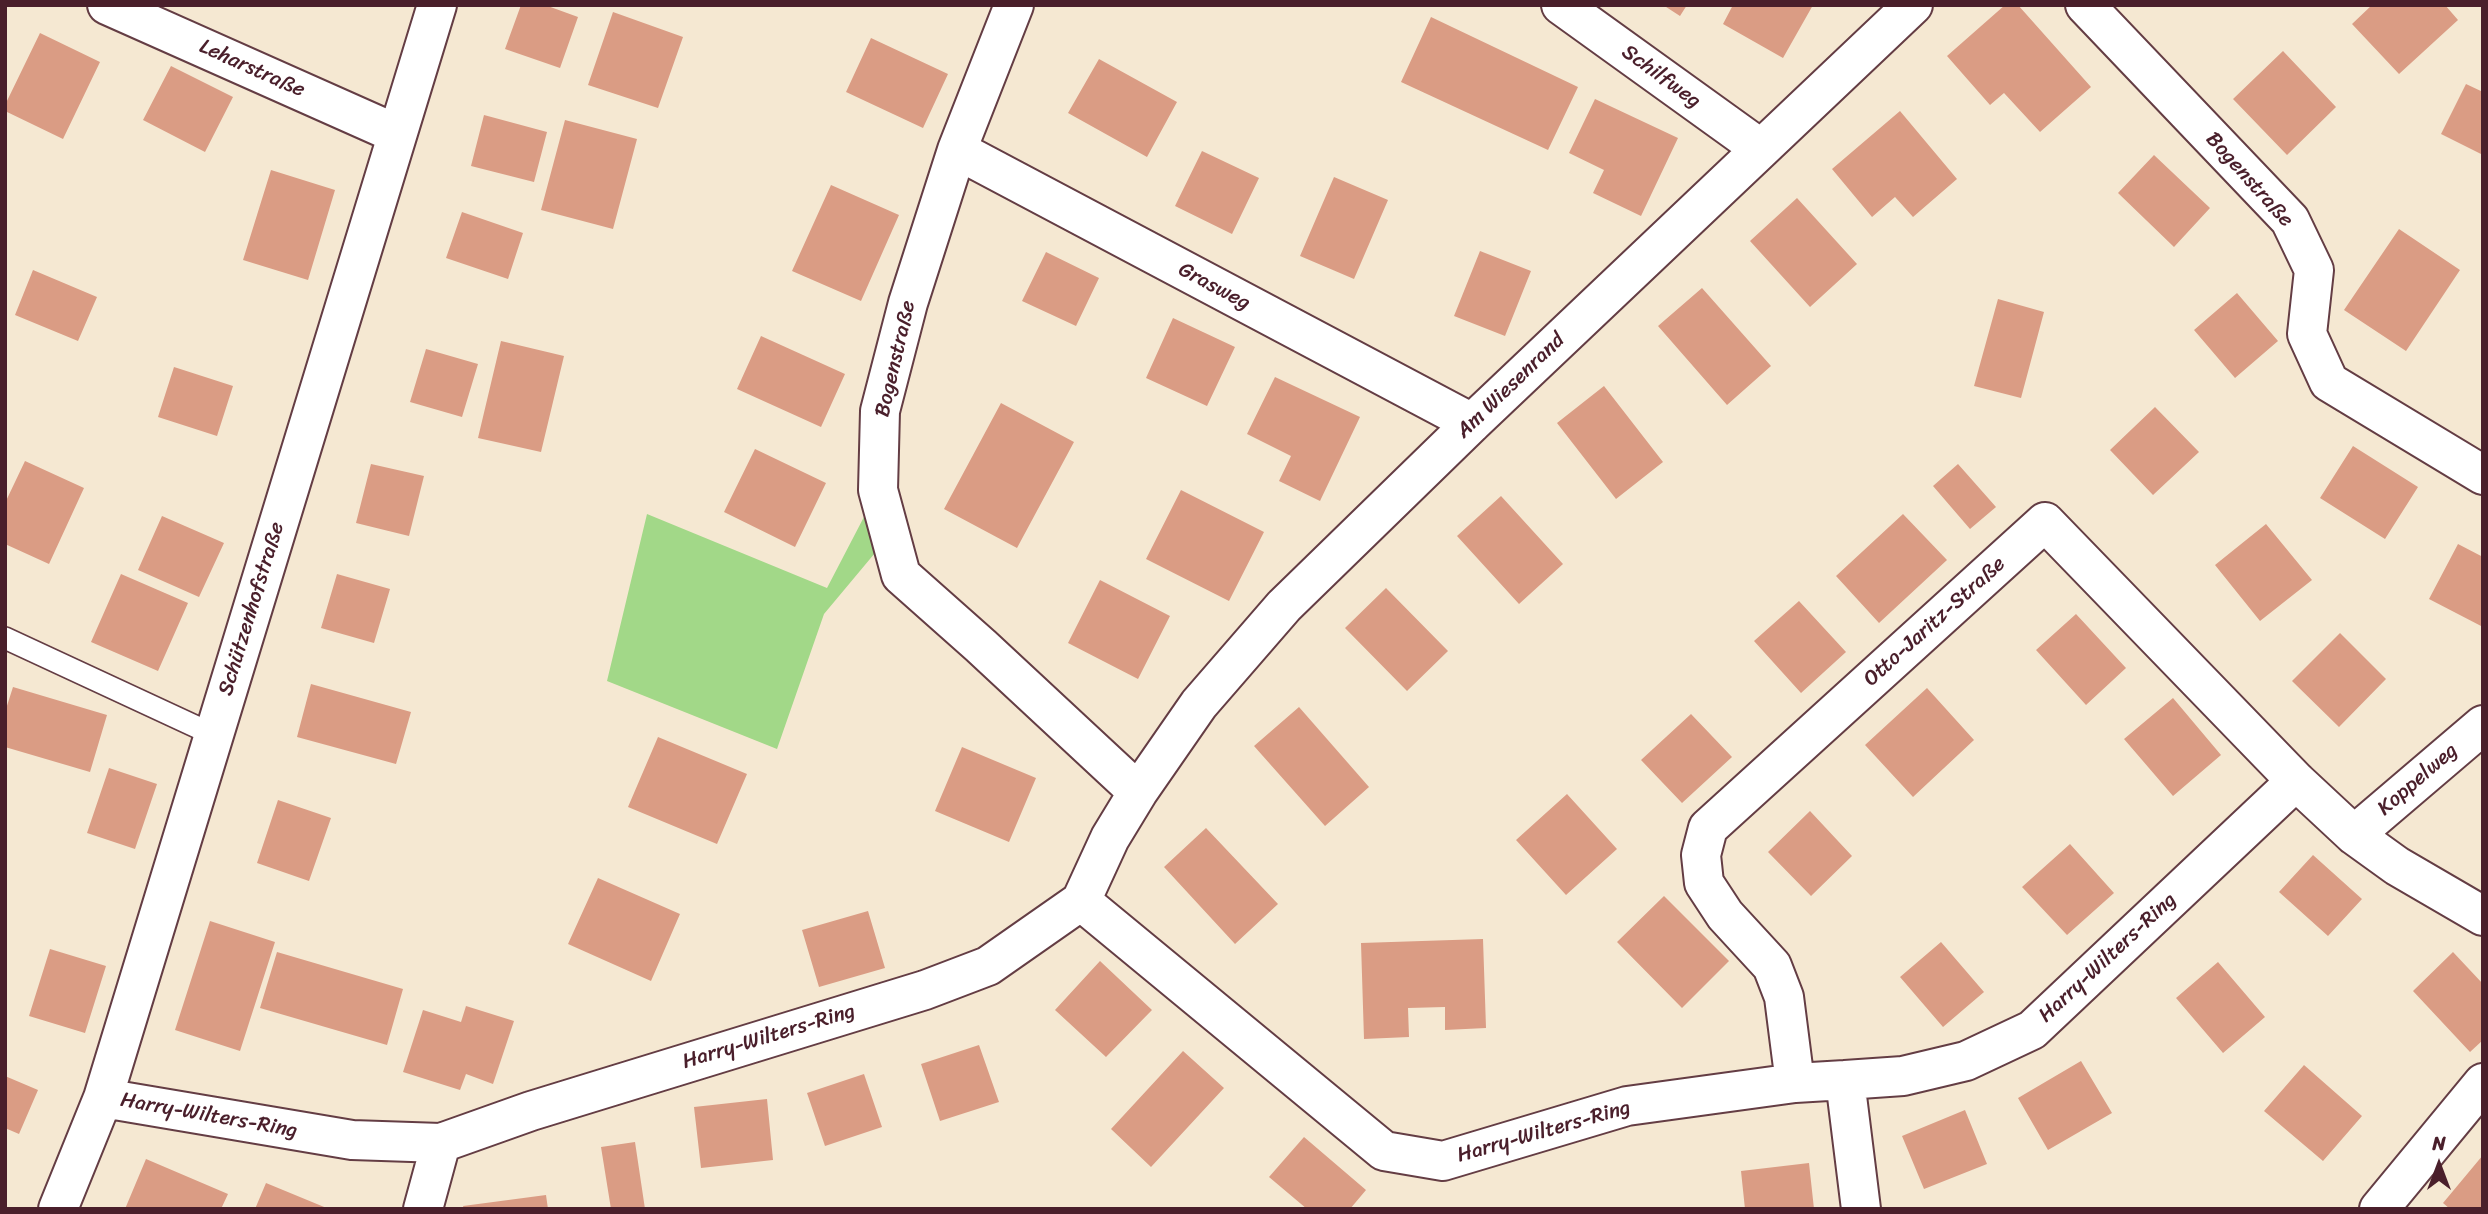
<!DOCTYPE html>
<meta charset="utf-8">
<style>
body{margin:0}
#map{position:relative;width:2488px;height:1214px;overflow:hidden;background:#f5e8d2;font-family:Sriracha,sans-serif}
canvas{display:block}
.frame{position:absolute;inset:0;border:7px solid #4a1f2b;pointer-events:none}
.north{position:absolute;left:2404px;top:1130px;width:70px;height:70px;-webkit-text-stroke:5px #fff;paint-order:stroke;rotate:0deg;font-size:19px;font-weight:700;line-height:28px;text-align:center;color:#4a1f2b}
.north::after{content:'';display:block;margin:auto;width:24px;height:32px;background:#4a1f2b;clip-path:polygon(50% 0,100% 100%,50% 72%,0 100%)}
</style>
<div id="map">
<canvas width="2488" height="1214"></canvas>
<div class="frame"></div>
<div class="north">N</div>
</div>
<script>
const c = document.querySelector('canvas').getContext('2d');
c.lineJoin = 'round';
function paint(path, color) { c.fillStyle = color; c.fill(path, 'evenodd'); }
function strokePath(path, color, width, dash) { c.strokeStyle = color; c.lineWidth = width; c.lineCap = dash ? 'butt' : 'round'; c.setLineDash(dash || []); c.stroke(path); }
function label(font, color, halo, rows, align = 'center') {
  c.font = font + ' Sriracha,sans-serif'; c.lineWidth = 5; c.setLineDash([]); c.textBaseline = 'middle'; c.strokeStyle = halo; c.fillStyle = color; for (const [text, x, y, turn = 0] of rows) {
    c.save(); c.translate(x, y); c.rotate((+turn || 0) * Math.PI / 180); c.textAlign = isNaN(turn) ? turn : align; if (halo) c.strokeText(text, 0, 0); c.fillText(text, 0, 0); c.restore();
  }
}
paint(new Path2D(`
 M 878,490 L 890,535 L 824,614 L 777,749 L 607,681 L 647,514 L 827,588 Z`), '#a2d888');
paint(new Path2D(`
 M 521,5 L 545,5 L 578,17 L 560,68 L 505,49 Z
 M 1663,5 L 1687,5 L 1680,16 Z
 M 1733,5 L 1813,5 L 1783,58 L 1723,24 Z
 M 2005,5 L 2018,5 L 2091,87 L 2040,132 L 2004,93 L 1990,105 L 1947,56 Z
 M 2372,5 L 2445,5 L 2458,20 L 2399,74 L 2352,24 Z
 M 613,12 L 683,37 L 658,108 L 588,85 Z
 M 1431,17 L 1578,87 L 1548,150 L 1401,82 Z
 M 40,33 L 100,62 L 63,139 L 5,111 L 5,105 Z
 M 871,38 L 948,74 L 923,128 L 846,92 Z
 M 2283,51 L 2336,107 L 2287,155 L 2233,99 Z
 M 1099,59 L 1177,102 L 1147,157 L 1068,113 Z
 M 171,66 L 233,97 L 205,152 L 143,120 Z
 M 2466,84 L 2483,92 L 2483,155 L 2441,134 Z
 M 1595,99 L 1678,138 L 1641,216 L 1593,193 L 1604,170 L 1569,153 Z
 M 1900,111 L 1957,179 L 1913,217 L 1895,197 L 1872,217 L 1832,169 Z
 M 484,115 L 547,132 L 534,182 L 471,166 Z
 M 565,120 L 637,139 L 613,229 L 541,210 Z
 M 1202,151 L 1259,178 L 1232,234 L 1175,206 Z
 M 2154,155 L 2210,208 L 2174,247 L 2118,193 Z
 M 271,170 L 335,190 L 308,280 L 243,260 Z
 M 1334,177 L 1388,200 L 1354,279 L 1300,256 Z
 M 831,185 L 899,215 L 861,301 L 792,271 Z
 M 1797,198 L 1857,264 L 1810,307 L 1750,241 Z
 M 462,212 L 523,233 L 508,279 L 446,258 Z
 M 2399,229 L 2460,270 L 2406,351 L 2344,310 Z
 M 1480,251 L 1531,271 L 1505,336 L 1454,316 Z
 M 1046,252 L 1099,278 L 1076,326 L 1022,301 Z
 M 33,270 L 97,297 L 78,341 L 15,315 Z
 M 1702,288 L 1771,366 L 1727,405 L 1658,326 Z
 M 2237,293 L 2278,341 L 2235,378 L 2194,330 Z
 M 1998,299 L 2044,312 L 2021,398 L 1974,386 Z
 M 1173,318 L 1235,347 L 1207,406 L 1146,378 Z
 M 761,336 L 845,374 L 821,427 L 737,389 Z
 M 501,341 L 564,356 L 541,452 L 478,438 Z
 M 426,349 L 478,364 L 462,417 L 410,402 Z
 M 174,367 L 233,386 L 217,436 L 158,417 Z
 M 1275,377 L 1360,417 L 1320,501 L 1279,481 L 1291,456 L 1247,434 Z
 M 1604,386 L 1663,462 L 1616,499 L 1557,423 Z
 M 1001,403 L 1074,442 L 1017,548 L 944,509 Z
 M 2155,407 L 2199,452 L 2153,495 L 2110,450 Z
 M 2353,446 L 2418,487 L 2385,539 L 2320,498 Z
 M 755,449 L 826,483 L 795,547 L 724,512 Z
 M 25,461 L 84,488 L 49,564 L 5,544 L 5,503 Z
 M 371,464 L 424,476 L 409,536 L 356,523 Z
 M 1958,464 L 1996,507 L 1970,529 L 1933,486 Z
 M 1181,490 L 1264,532 L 1229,601 L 1146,559 Z
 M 1501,496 L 1563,564 L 1519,604 L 1457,536 Z
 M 1903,514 L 1947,560 L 1879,623 L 1836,576 Z
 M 162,516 L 224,543 L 199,597 L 138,570 Z
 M 2266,524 L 2312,580 L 2260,621 L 2215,565 Z
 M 2458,544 L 2483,557 L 2483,627 L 2429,599 Z
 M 121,574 L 188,603 L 158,671 L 91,642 Z
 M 337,574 L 390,589 L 374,643 L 321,628 Z
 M 1100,580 L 1170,616 L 1138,679 L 1068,643 Z
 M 1386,588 L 1448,651 L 1407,691 L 1345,628 Z
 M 1799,601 L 1846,652 L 1801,693 L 1754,641 Z
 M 2076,614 L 2126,668 L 2086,705 L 2036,650 Z
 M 2340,633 L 2386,679 L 2339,727 L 2292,681 Z
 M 311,684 L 411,712 L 396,764 L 297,737 Z
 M 13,687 L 107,715 L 90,772 L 5,747 L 5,712 Z
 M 1927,688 L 1974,740 L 1913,797 L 1865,745 Z
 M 2173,698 L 2221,755 L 2173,796 L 2124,739 Z
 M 1299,707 L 1369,787 L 1325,826 L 1254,746 Z
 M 1691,714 L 1732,757 L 1682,803 L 1641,760 Z
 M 658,737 L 747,774 L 717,844 L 628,807 Z
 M 962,747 L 1036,778 L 1009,842 L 935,811 Z
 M 109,768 L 157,784 L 135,849 L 87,833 Z
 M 1567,794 L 1617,849 L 1566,895 L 1516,840 Z
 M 278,800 L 331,818 L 309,881 L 257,863 Z
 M 1810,811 L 1852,856 L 1811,896 L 1768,852 Z
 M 1206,828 L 1278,904 L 1235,944 L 1164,867 Z
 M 2070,844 L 2114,893 L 2067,935 L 2022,887 Z
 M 2313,855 L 2362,899 L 2328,936 L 2279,892 Z
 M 598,878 L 680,914 L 651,981 L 568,944 Z
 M 1664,896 L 1729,961 L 1682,1008 L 1617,942 Z
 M 868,911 L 885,968 L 819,987 L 802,930 Z
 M 210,921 L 275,942 L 240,1051 L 175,1030 Z
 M 1483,939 L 1486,1028 L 1445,1030 L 1445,1007 L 1408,1008 L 1409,1037 L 1364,1039 L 1361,943 Z
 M 1941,942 L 1984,992 L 1943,1027 L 1900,977 Z
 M 50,949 L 106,966 L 85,1033 L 29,1016 Z
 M 277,952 L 403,989 L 387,1045 L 260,1008 Z
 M 2453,952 L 2483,984 L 2483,1040 L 2470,1052 L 2413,991 Z
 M 1100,961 L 1152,1010 L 1106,1057 L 1055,1010 Z
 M 2218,962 L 2265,1017 L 2223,1053 L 2176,998 Z
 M 466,1006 L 514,1021 L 493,1084 L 466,1074 L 460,1090 L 403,1072 L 423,1010 L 461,1022 Z
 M 979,1045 L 999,1102 L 940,1121 L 921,1064 Z
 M 1183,1051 L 1224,1088 L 1151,1167 L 1111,1129 Z
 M 2081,1061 L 2112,1113 L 2048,1150 L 2018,1098 Z
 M 2304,1065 L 2362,1116 L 2323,1161 L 2264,1111 Z
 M 864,1074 L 882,1127 L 825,1146 L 807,1093 Z
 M 5,1076 L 38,1090 L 19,1134 L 5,1128 Z
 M 767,1099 L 773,1160 L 701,1168 L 694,1107 Z
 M 1965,1110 L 1987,1164 L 1924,1189 L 1902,1136 Z
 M 1304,1137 L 1366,1190 L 1350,1209 L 1307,1209 L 1269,1177 Z
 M 635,1142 L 645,1209 L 611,1209 L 601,1147 Z
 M 2483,1155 L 2483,1209 L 2450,1209 L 2443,1203 Z
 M 146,1159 L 228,1194 L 221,1209 L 125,1209 Z
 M 1809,1163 L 1814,1209 L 1745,1209 L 1741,1171 Z
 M 266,1183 L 329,1209 L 255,1209 Z
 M 546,1195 L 548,1209 L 464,1209 L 463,1206 Z`), '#da9c84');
const service = new Path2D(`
 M 5,638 L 214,735`);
const minor = new Path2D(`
 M 107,5 L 397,134
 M 1014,5 L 957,150 L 908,303 L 880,411 L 878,490 L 901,575 L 981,646 L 1138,792
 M 1561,5 L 1761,149
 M 2085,5 L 2290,220 L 2314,270 L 2307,334 L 2329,382 L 2483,475
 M 957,150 L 1472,423
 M 2354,835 L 2483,725
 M 1081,901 L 1384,1151 L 1443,1161 L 1627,1106 L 1795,1083 L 1845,1080
 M 1795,1083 L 1784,997 L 1772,966 L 1725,915 L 1704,883 L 1701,855 L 1708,828 L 2045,522 L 2296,781 L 2354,835 L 2397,866 L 2483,916
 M 103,1098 L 352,1140 L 441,1143 L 531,1111 L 925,990 L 988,966 L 1081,901 L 1110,838 L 1138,792 L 1199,704 L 1284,606 L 1472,423 L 1913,5
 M 58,1209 L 103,1098 L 437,5
 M 423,1209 L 441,1143
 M 1861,1209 L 1845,1080 L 1903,1076 L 1966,1061 L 2032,1030 L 2296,781
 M 2379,1209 L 2483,1083`);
strokePath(service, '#643d44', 24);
strokePath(minor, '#643d44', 42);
strokePath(service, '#fff', 21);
strokePath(minor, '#fff', 38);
label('21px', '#4a1f2b', '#fff', [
 ["Leharstraße",252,69,24],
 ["Schilfweg",1661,77,36],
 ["Bogenstraße",2249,180,48],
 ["Grasweg",1214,287,28],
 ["Bogenstraße",896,359,-77],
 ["Am Wiesenrand",1511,386,-44],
 ["Schützenhofstraße",252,609,-73],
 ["Otto-Jaritz-Straße",1935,622,-42],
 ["Koppelweg",2418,780,-41],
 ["Harry-Wilters-Ring",2108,958,-43],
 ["Harry-Wilters-Ring",769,1037,-17],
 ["Harry-Wilters-Ring",209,1116,10],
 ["Harry-Wilters-Ring",1544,1132,-16]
]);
</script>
